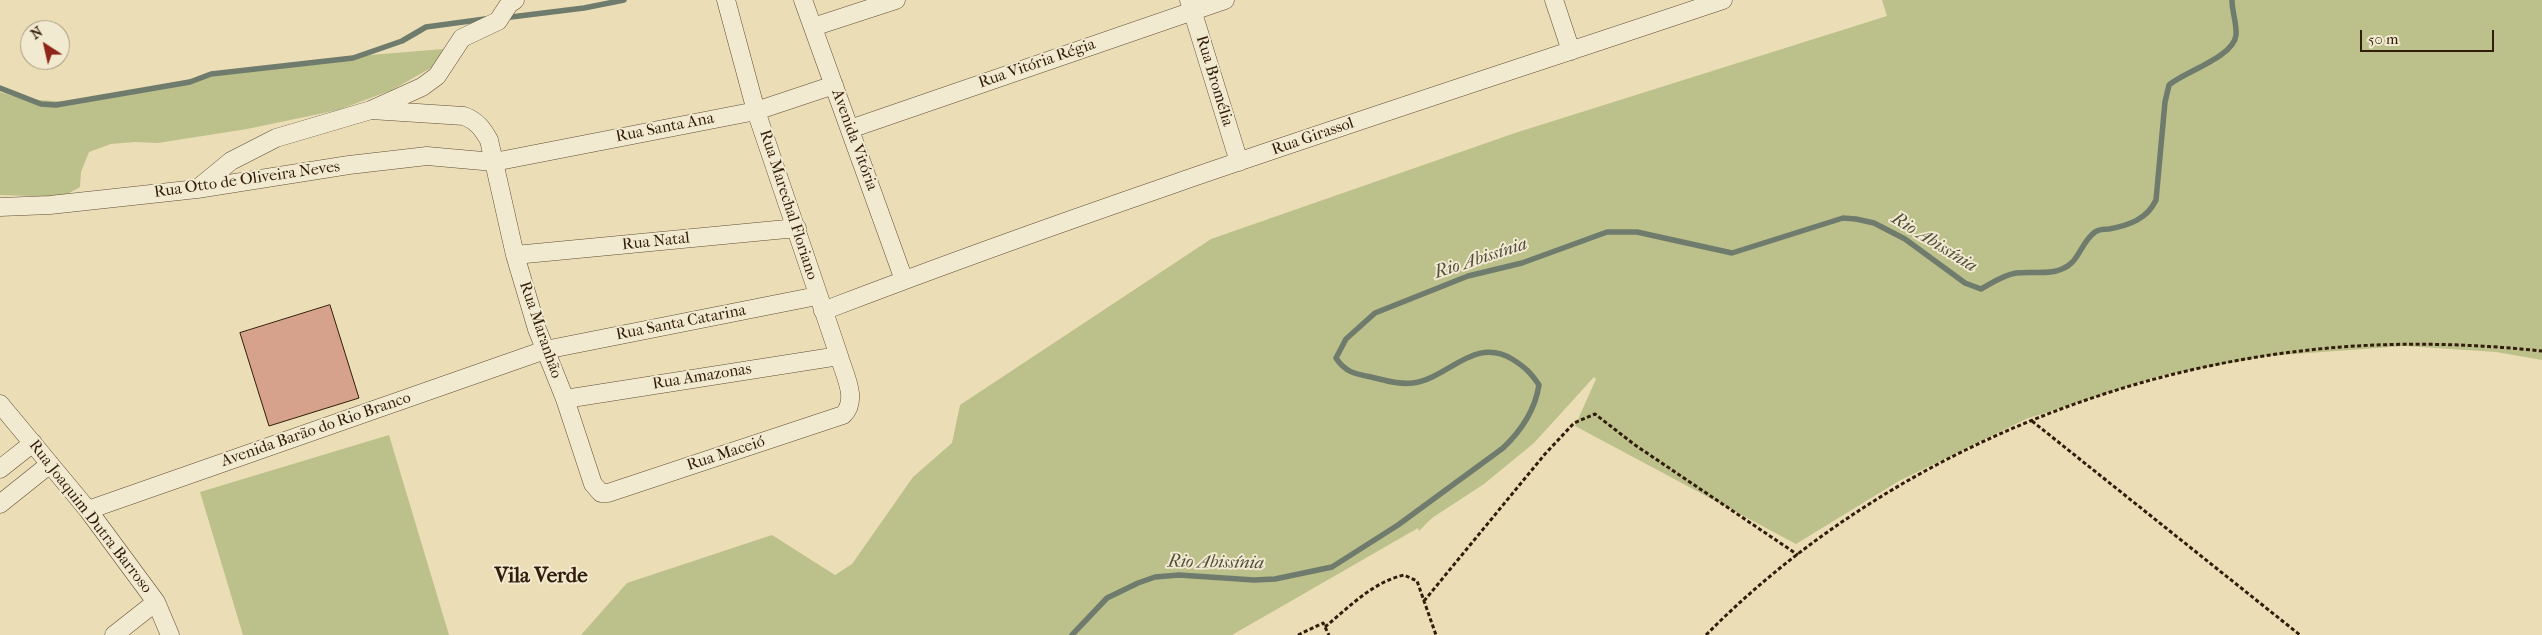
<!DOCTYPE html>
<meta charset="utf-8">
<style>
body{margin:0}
#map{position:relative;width:2542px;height:635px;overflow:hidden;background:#ebdeb6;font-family:"IM FELL French Canon",serif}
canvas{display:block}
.north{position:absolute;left:20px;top:20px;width:50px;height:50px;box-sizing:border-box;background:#f2ead0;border:1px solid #a59881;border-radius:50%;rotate:325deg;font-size:14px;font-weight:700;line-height:20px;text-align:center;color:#321c0a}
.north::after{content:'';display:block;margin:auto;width:18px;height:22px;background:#8f2418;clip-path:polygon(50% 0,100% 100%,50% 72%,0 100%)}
.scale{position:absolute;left:2360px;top:30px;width:134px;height:22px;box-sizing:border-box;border:2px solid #321c0a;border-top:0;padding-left:6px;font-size:15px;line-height:18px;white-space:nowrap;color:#321c0a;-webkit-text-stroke:4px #f2ead0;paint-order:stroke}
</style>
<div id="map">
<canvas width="2542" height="635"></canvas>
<div class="north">N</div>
<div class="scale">50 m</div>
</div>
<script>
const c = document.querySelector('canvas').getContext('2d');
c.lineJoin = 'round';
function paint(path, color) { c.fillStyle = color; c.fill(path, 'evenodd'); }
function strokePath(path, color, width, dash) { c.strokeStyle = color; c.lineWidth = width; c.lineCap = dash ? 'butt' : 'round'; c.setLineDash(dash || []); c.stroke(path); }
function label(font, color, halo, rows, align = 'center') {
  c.font = font + ' "IM FELL French Canon",serif'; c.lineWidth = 4; c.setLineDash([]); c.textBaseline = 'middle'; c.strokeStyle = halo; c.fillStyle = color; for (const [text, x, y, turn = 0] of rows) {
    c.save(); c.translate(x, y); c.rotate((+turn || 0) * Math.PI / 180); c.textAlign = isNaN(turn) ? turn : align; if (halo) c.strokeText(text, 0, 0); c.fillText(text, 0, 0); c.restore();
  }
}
paint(new Path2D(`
 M 1882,0 L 2542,0 L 2542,360 L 2496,352 L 2405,346 L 2267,356 L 2160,376 L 2026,419 L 1899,481 L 1796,544 L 1575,426 L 1596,379 L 1594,377 L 1534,443 L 1484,484 L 1432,518 L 1419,531 L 1418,528 L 1232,635 L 581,635 L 627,583 L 772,535 L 835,575 L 852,564 L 913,477 L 952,443 L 960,405 L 1211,239 L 1515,133 L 1887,16 Z
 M 444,49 L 443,61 L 392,90 L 338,110 L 247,129 L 158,143 L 135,142 L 111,144 L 89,152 L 81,172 L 80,187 L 62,197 L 0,195 L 0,92 L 22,99 L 70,102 L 212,75 L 370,55 Z
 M 389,435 L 449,635 L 243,635 L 200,492 Z`), '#bcc08b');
strokePath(new Path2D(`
 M 511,17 L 584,8 L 624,0
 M 0,88 L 41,104 L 56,105 L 190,82 L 211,74 L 353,58 L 402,41 L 426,27 L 485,19
 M 1072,635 L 1107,598 L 1138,583 L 1155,577 L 1179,575 L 1254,580 L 1275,579 L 1332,567 L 1398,525 L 1503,448 C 1521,431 1535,410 1539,385 C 1531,373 1525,367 1512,359 C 1474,336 1449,378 1413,383 C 1399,385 1384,380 1371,377 C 1355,374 1345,372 1336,358 L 1346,339 L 1375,313 L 1468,276 L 1522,263 L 1607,232 L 1637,232 L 1732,253 L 1843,218 L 1856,219 L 1874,223 L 1905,239 L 1965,283 L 1981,289 C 1992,283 2003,275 2016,273 C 2031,271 2049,275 2062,269 C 2080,262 2080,243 2095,232 C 2099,229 2104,229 2109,229 C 2130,225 2147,219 2156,200 L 2165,102 L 2169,85 C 2184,72 2234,57 2236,35 C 2237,24 2232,12 2232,0`), '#6f7c6d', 5.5);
const building = new Path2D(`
 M 330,305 L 359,398 L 269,426 L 240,333 Z`);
paint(building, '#d7a28c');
strokePath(building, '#321c0a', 1);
const minor = new Path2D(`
 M 803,0 L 904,280
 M 1189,0 L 1239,162
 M 1554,0 L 1571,51
 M 813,27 L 896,0
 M 371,110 L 464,116 C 477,121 482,128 489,140 L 515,255 L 537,329 L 565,399 L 593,484 L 601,493 L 608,493 L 843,415 C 859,400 844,374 839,356 L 756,111 L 726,0
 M 850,129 L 1225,0
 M 197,189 L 231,161 L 276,138 L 371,110 L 422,87 L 437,76 L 462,38 L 498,21 L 509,4 L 515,0
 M 0,207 L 50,205 L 197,189 L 349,165 L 427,156 L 494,162 L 756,111 L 834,85
 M 515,255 L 797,228
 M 823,311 C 1119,197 1422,101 1723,0
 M 565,399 L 839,356
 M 0,404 L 88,510 L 156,602 L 170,635
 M 0,469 L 33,443
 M 0,504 L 50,464
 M 88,510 L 545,350 L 817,296
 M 114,635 L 156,602`);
strokePath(minor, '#604c35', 19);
strokePath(new Path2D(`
 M 2032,421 L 2300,635
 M 1424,601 L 1545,454 L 1574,423 L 1595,414 L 1635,445 L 1798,555
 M 1325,627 C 1349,607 1373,582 1404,575 L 1417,581 L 1436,635
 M 1298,635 L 1323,623 L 1329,635
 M 1706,635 C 1872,467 2107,365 2341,347 C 2408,342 2475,344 2542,351`), '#321c0a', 3, [4, 2.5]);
strokePath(minor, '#f2ead0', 18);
label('16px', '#321c0a', '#f2ead0', [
 ["Rua Vitória Régia",1037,64,-19],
 ["Rua Bromélia",1214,81,73],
 ["Rua Santa Ana",665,128,-11],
 ["Rua Girassol",1313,137,-19],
 ["Avenida Vitória",854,140,70],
 ["Rua Otto de Oliveira Neves",247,180,-8],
 ["Rua Marechal Floriano",788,205,72],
 ["Rua Natal",656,242,-6],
 ["Rua Santa Catarina",681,323,-11],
 ["Rua Maranhão",540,330,71],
 ["Rua Amazonas",702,377,-9],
 ["Avenida Barão do Rio Branco",316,430,-19],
 ["Rua Maceió",726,454,-18],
 ["Rua Joaquim Dutra Barroso",90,517,52]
]);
label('italic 18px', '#514c3c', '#f2ead0', [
 ["Rio Abissínia",1934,243,32],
 ["Rio Abissínia",1481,259,-18],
 ["Rio Abissínia",1216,563,1]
]);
label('bold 21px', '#321c0a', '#f2ead0', [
 ["Vila Verde",541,577]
]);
</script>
